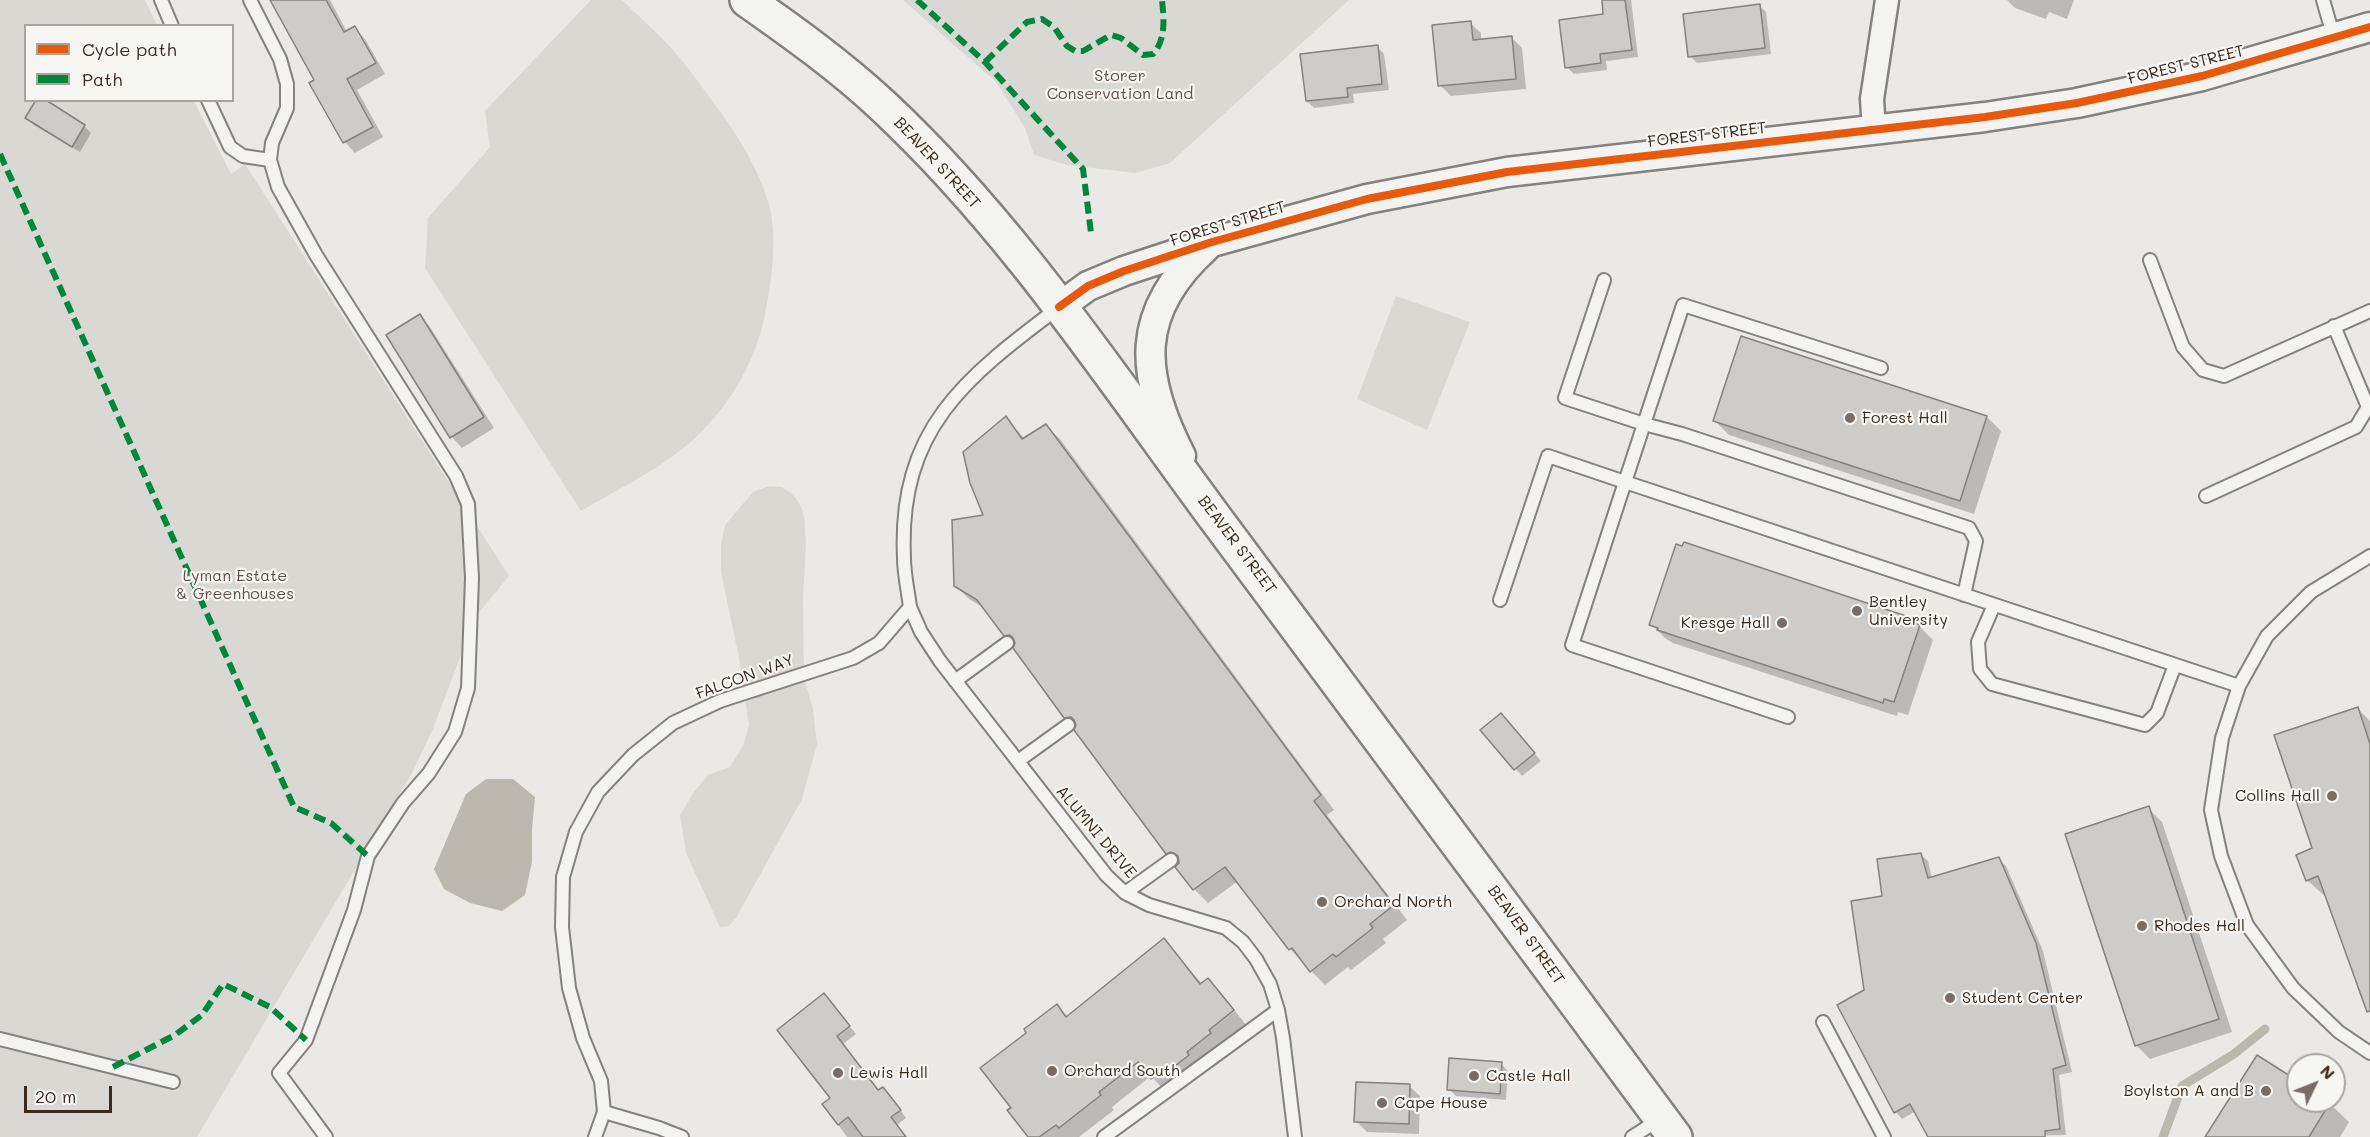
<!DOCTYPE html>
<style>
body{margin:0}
#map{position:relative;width:2370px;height:1137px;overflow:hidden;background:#eae9e6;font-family:Mali,sans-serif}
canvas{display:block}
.legend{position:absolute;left:24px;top:24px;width:210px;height:78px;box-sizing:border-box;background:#f6f6f2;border:2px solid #aba49d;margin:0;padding:8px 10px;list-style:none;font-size:18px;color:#3b2a1e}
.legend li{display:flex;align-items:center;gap:12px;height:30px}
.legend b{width:30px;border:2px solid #aba49d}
.north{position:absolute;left:2286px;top:1053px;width:60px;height:60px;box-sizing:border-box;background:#f6f6f2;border:2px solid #aba49d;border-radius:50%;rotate:47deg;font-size:16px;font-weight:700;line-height:24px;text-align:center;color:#3b2a1e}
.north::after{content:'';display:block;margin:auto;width:21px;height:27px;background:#786d64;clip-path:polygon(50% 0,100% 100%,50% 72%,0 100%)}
.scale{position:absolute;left:24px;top:1086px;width:88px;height:27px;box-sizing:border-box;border:3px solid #3b2a1e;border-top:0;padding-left:8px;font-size:18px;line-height:21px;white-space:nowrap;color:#3b2a1e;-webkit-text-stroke:4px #f6f6f2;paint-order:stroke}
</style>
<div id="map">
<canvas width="2370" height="1137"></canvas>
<ul class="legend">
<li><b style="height:8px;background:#e8590c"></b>Cycle path</li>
<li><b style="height:8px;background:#00873e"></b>Path</li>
</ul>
<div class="north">N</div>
<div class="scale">20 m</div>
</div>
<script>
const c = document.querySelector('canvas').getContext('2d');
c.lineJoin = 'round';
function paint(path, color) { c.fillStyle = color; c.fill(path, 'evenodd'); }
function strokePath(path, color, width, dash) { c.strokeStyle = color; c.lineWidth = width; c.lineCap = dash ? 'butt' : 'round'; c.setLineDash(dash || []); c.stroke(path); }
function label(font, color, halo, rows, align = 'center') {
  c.font = font + ' Mali,sans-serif'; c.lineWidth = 4.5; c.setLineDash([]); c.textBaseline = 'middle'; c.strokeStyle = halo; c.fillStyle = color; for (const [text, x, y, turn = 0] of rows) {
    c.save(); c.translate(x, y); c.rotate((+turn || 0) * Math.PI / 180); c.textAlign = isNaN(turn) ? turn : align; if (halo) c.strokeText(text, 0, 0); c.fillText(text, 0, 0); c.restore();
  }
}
paint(new Path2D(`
 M 0,0 L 145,0 L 157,25 L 26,26 L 26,100 L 194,101 L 231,174 L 245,164 L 509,576 L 476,616 L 432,731 L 413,771 L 197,1137 L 0,1137 Z
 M 591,0 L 622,0 C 639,17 658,33 674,51 C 684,62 693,75 702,87 C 729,123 759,164 770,209 C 777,241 772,277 766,309 C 757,359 733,402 695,438 C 663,468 618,489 581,511 L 425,268 L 428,218 L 490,147 L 485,111 Z
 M 903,0 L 1349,0 L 1170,163 L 1136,173 L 1067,165 L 1034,155 L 1025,128 L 996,82 Z
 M 1396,296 L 1470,322 L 1427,430 L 1357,399 Z
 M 769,486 L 782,487 L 792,494 L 800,504 L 804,516 L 806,544 L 803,598 L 804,678 L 813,709 L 817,744 L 802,799 L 736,918 L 729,926 L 720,927 L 686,853 L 680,815 L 694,792 L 708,775 L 730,767 L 743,746 L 749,725 L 739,658 L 721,572 L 721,545 L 725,525 L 753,492 Z`), '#dad8d3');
paint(new Path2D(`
 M 486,779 L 513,779 L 535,797 L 532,829 L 532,862 L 525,895 L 502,911 L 470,903 L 444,889 L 434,869 L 466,794 Z`), '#bcb7af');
paint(new Path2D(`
 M 272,0 L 330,0 L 347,32 L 355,28 L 365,39 L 385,74 L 357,90 L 383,137 L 355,153 L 345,142 L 311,83 L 317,81 Z
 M 1603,0 L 1631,0 L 1638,57 L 1606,61 L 1607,70 L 1574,74 L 1567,67 L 1605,16 Z
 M 2007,0 L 2074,0 L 2067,19 L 2049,12 L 2046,19 L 2015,8 Z
 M 1759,5 L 1766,12 L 1771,54 L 1697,63 L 1690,56 Z
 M 1470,23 L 1481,33 L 1481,40 L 1512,38 L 1522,48 L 1526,89 L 1451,96 L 1440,85 Z
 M 1377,47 L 1384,54 L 1389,90 L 1353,94 L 1354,103 L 1314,108 L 1307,101 Z
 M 43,100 L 84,126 L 91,133 L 80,152 L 34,125 L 27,118 Z
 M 420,316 L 430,327 L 494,428 L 462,448 L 452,437 L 388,336 Z
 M 1987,417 L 2001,431 L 1974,514 L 1729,435 L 1715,421 Z
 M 1006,418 L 1025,439 L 1046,426 L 1060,439 L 1334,810 L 1327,815 L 1407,920 L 1383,939 L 1386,943 L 1351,970 L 1348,967 L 1325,985 L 1290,949 L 1238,881 L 1208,903 L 1194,889 L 1179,865 L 1167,853 L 1016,646 L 986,609 L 969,599 L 955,585 L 985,517 Z
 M 1684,543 L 1912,619 L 1933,640 L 1908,715 L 1898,712 L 1897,716 L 1673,643 L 1665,638 L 1651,624 Z
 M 2358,709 L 2370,721 L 2370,998 L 2328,899 L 2307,880 Z
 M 1508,722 L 1541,761 L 1522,776 L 1482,730 Z
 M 2148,808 L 2162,822 L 2232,1032 L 2150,1059 L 2136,1045 Z
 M 1920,854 L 1928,861 L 1932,879 L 1999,859 L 2006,866 L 2043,951 L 2072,1072 L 2059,1075 L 2066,1135 L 1929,1137 L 1916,1111 L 1902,1119 L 1896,1112 L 1866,991 L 1884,897 Z
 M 1164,940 L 1202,984 L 1208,980 L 1222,994 L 1246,1025 L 1166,1092 L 1151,1076 L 1112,1107 L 1114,1110 L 1079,1137 L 1030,1137 L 1013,1108 L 1028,1033 L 1056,1006 L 1068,1017 Z
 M 830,1002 L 856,1034 L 843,1044 L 879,1091 L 890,1096 L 906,1118 L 897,1125 L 906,1137 L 847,1137 L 824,1105 L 832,1099 Z
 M 1501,1064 L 1508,1071 L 1506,1100 L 1456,1096 L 1449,1089 Z
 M 2298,1083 L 2298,1101 L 2327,1101 L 2349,1122 L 2340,1137 L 2217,1137 Z
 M 1409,1086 L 1420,1096 L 1419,1134 L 1367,1132 L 1356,1121 Z`), '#0003');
strokePath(new Path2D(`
 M 2163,1137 L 2182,1086 L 2234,1054 L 2265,1029`), '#bcb7af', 9);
const building = new Path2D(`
 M 270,0 L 326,0 L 344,32 L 355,26 L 376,63 L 347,79 L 373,127 L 343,143 L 309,83 L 314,80 Z
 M 1602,0 L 1625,0 L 1632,50 L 1600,54 L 1601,63 L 1565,68 L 1559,20 L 1603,14 Z
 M 1760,4 L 1765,48 L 1688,57 L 1683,14 Z
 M 1471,21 L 1473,40 L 1512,36 L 1516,79 L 1438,86 L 1432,25 Z
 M 1378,45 L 1382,84 L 1347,88 L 1348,97 L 1306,101 L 1300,54 Z
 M 36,100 L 46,100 L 85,125 L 72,147 L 25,118 Z
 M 420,314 L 484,417 L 450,438 L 386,335 Z
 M 1741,336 L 1987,416 L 1960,501 L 1713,421 Z
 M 1006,416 L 1022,439 L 1046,424 L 1321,795 L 1314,801 L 1394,905 L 1370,924 L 1373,928 L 1336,957 L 1333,954 L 1310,972 L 1292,948 L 1289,950 L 1225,867 L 1193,890 L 1175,867 L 1179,863 L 1178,856 L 1171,852 L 1166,854 L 1074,730 L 1076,725 L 1074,720 L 1071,717 L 1064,718 L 1013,648 L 1015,643 L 1013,638 L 1010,635 L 1004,636 L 977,600 L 954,586 L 952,520 L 983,515 L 970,483 L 963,452 Z
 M 1684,542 L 1912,618 L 1911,622 L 1920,625 L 1894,702 L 1884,699 L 1883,703 L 1712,648 L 1657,630 L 1658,628 L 1649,625 L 1676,544 L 1682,546 Z
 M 2358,707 L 2370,744 L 2370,1011 L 2367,1012 L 2318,876 L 2306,881 L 2296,855 L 2312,848 L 2274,735 Z
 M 1501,713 L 1535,753 L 1514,770 L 1480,730 Z
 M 2149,806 L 2219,1019 L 2135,1046 L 2065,834 Z
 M 1921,853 L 1928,878 L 1999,857 L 2036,943 L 2066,1065 L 2053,1069 L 2060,1129 L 2045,1131 L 2045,1137 L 1928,1137 L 1910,1104 L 1894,1113 L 1837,1005 L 1864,990 L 1851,901 L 1882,896 L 1877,859 Z
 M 1164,938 L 1200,984 L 1208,978 L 1234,1010 L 1209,1030 L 1211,1033 L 1187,1052 L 1189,1055 L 1170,1070 L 1167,1067 L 1151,1079 L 1138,1062 L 1099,1092 L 1101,1095 L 1059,1128 L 1056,1125 L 1039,1137 L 1028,1137 L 1007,1110 L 1011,1108 L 980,1068 L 1026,1033 L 1024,1029 L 1057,1004 L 1066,1017 Z
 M 824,993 L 850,1026 L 837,1036 L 878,1090 L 883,1087 L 901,1110 L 891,1117 L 906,1137 L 863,1137 L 848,1117 L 838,1125 L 822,1104 L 830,1098 L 777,1030 Z
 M 2257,1055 L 2298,1081 L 2298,1101 L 2331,1101 L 2309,1137 L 2205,1137 Z
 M 1449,1058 L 1502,1062 L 1500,1094 L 1447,1090 Z
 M 1356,1082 L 1410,1084 L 1409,1124 L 1354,1122 Z`);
paint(building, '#cdccc9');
strokePath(building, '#85817d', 1.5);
const service = new Path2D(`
 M 161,0 L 172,26
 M 250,0 L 280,59 L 287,84 L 287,108 L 272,143 L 270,160 L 278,187 L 316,255 L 456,476 L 468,504 L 472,578 L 468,688 L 455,732 L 429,773 L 403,803 L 368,856 L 354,910 L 306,1040 L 279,1073 L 326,1137
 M 2323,0 L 2334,38
 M 208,100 L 230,147 L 243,156 L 270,160
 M 2150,260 L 2183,347 L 2203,370 L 2224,376 L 2370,311
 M 1604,280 L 1565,398 L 1644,424 L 1682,434 L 1969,528 L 1976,541 L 1964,595
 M 1881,368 L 1683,305 L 1625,482 L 2239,686
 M 2206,496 L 2356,427 L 2368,407 L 2334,326
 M 2370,556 L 2311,592 L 2267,636 L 2239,686 L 2222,738 L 2211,810 L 2221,856 L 2247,925 L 2293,988 L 2339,1032 L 2370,1053
 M 1500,600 L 1548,456 L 1625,482 L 1572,645 L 1788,717
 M 1994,605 L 1978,642 L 1980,669 L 1992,684 L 2145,725 L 2157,713 L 2175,665
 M 910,607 L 921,632 L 940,661 L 1106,875 L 1125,893 L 1149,905 L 1226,928 L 1243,942 L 1256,959 L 1270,984 L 1278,1010 L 1283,1038 L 1295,1137
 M 955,681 L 1007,643
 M 1018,761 L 1068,725
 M 1125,893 L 1171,860
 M 1823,1022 L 1884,1137
 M 0,1039 L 173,1082
 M 604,1112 L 659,1128 L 682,1137
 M 595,1137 L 604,1112 L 601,1081 L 583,1038 L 569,988 L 562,927 L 563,877 L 576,832 L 598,792 L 633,755 L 673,723 L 720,701 L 853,658 L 879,643 L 910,607 C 908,591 904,574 904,558 C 898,429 965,378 1058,308
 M 1104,1137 L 1278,1010
 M 1632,1137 L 1660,1119`);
const minor = new Path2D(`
 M 1874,130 L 1872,99 L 1887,0`);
const tertiary = new Path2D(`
 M 1059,307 L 1088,286 L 1124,271 L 1212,242 L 1367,199 L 1507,172 L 1985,117 L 2077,103 L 2202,76 L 2370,27
 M 1181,456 C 1139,374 1134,312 1206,247`);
const secondary = new Path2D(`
 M 747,0 C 794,33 840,66 882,105 C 1012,226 1111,377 1216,519 C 1370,724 1522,931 1675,1137`);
strokePath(service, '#85817d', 16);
strokePath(minor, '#85817d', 27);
strokePath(tertiary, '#85817d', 33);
strokePath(secondary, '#85817d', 38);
strokePath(service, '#f3f3f1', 12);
strokePath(minor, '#f3f3f1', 22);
strokePath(tertiary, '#f3f3f1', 28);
strokePath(secondary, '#f3f3f1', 33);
strokePath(new Path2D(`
 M 917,0 L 985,62 L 1083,169 L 1091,233
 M 985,62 L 1027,22 L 1042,19 L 1054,27 L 1067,46 L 1075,51 L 1083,51 L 1111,35 L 1121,38 L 1143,55 L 1153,54 C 1166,40 1164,19 1162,0
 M 0,154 L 294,807 L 331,823 L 368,856
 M 113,1067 L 175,1035 L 202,1015 L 223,984 L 270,1007 L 306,1040`), '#00873e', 6, [12, 6]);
strokePath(new Path2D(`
 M 1059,307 L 1088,286 L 1124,271 L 1212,242 L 1367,199 L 1507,172 L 1985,117 L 2077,103 L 2202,76 L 2370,27`), '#e8590c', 8);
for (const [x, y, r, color] of [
 [1850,418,6,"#786d64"],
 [1857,611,6,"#786d64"],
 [1782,623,6,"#786d64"],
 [2332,796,6,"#786d64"],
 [1322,902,6,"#786d64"],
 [2142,926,6,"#786d64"],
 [1950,998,6,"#786d64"],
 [1052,1071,6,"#786d64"],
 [838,1073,6,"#786d64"],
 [1474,1076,6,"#786d64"],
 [2266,1091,6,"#786d64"],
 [1382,1103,6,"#786d64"]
]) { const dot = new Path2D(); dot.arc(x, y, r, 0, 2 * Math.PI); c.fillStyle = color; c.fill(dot); strokePath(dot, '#f6f6f2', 2); }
label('16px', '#3b2a1e', '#f6f6f2', [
 ["FOREST STREET",2186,65,-14],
 ["FOREST STREET",1707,135,-7],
 ["BEAVER STREET",937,163,47],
 ["FOREST STREET",1228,224,-17],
 ["BEAVER STREET",1237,545,53],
 ["FALCON WAY",745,677,-20],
 ["ALUMNI DRIVE",1096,832,50],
 ["BEAVER STREET",1526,935,54]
]);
label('16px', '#605248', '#f6f6f2', [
 ["Storer",1120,76],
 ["Conservation Land",1120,94],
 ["Lyman Estate",235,576],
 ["& Greenhouses",235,594]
]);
label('16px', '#3b2a1e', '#f6f6f2', [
 ["Forest Hall",1862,418],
 ["Bentley",1869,602],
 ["University",1869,620],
 ["Kresge Hall",1770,623,"right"],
 ["Collins Hall",2320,796,"right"],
 ["Orchard North",1334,902],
 ["Rhodes Hall",2154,926],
 ["Student Center",1962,998],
 ["Orchard South",1064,1071],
 ["Lewis Hall",850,1073],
 ["Castle Hall",1486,1076],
 ["Boylston A and B",2254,1091,"right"],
 ["Cape House",1394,1103]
], 'left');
</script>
